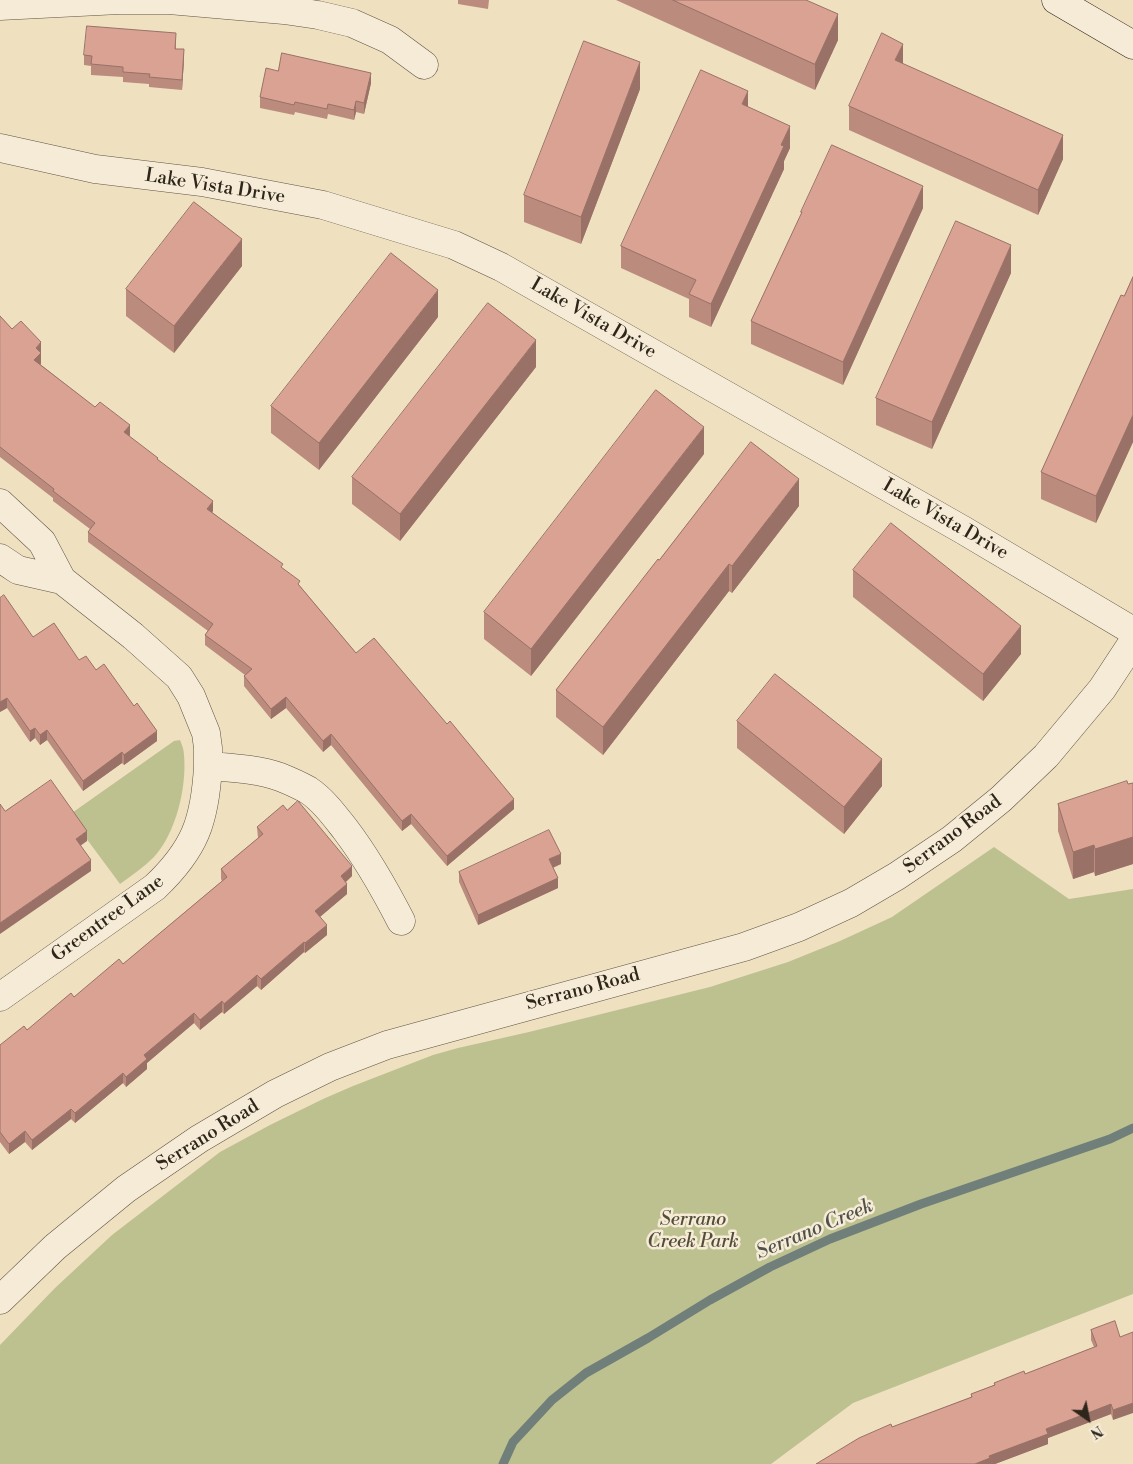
<!DOCTYPE html>
<style>
body{margin:0}
#map{position:relative;width:1133px;height:1464px;overflow:hidden;background:#efe0c0;font-family:"Libre Bodoni",serif}
canvas{display:block}
.north{position:absolute;left:1063px;top:1394px;width:50px;height:50px;-webkit-text-stroke:4px #f5ebd6;paint-order:stroke;rotate:147deg;font-size:14px;font-weight:700;line-height:20px;text-align:center;color:#2e251b}
.north::after{content:'';display:block;margin:auto;width:18px;height:22px;background:#2e251b;clip-path:polygon(50% 0,100% 100%,50% 72%,0 100%)}
</style>
<div id="map">
<canvas width="1133" height="1464"></canvas>
<div class="north">N</div>
</div>
<script>
const c = document.querySelector('canvas').getContext('2d');
c.lineJoin = 'round';
function paint(path, color) { c.fillStyle = color; c.fill(path, 'evenodd'); }
function strokePath(path, color, width, dash) { c.strokeStyle = color; c.lineWidth = width; c.lineCap = dash ? 'butt' : 'round'; c.setLineDash(dash || []); c.stroke(path); }
function label(font, color, halo, rows, align = 'center') {
  c.font = font + ' "Libre Bodoni",serif'; c.lineWidth = 5; c.setLineDash([]); c.textBaseline = 'middle'; c.strokeStyle = halo; c.fillStyle = color; for (const [text, x, y, turn = 0] of rows) {
    c.save(); c.translate(x, y); c.rotate((+turn || 0) * Math.PI / 180); c.textAlign = isNaN(turn) ? turn : align; if (halo) c.strokeText(text, 0, 0); c.fillText(text, 0, 0); c.restore();
  }
}
paint(new Path2D(`
 M 180,740 C 182,745 184,750 184,755 C 187,787 176,833 154,857 C 144,867 132,875 120,884 L 69,815 L 174,741 Z
 M 994,847 L 1069,899 L 1133,889 L 1133,1294 L 853,1403 L 771,1464 L 0,1464 L 0,1345 L 55,1288 L 112,1235 L 220,1152 L 270,1125 L 323,1099 L 353,1086 L 433,1055 L 458,1048 L 529,1032 L 710,987 L 788,962 L 840,941 L 892,917 Z`), '#bdc190');
strokePath(new Path2D(`
 M 503,1464 L 513,1442 L 552,1400 L 586,1373 L 648,1338 L 710,1300 L 770,1267 L 830,1239 L 921,1204 L 1110,1139 L 1133,1128`), '#707f7a', 9);
const minor = new Path2D(`
 M 0,6 L 119,0 L 169,0 L 284,10 L 318,15 L 352,23 L 390,40 L 424,65
 M 0,148 L 95,169 L 202,182 L 323,205 L 454,245 L 501,267 L 963,530 L 1133,631
 M 0,503 L 42,542 L 62,580 L 133,636 L 179,677 L 191,696 L 206,733 L 208,748 L 208,766 C 232,768 258,769 280,777 C 290,781 299,785 308,790 C 323,800 334,815 345,829 C 367,858 384,888 401,921
 M 0,558 L 18,570 L 62,580
 M 0,997 L 155,887 C 195,849 205,821 208,766`);
const tertiary = new Path2D(`
 M 0,1300 L 55,1247 L 126,1189 L 199,1139 L 275,1094 L 330,1067 L 387,1045 L 744,947 L 799,927 L 851,903 L 897,876 L 952,839 L 1001,799 L 1046,756 L 1102,689 L 1133,642`);
const secondary = new Path2D(`
 M 1056,0 L 1133,45`);
strokePath(minor, '#5e5444', 29);
strokePath(tertiary, '#5e5444', 29);
strokePath(secondary, '#2e251b', 29);
strokePath(minor, '#f5ebd6', 28);
strokePath(tertiary, '#f5ebd6', 28);
strokePath(secondary, '#f5ebd6', 28);
paint(new Path2D(`
 M 458,0 L 489,0 L 488,9 L 458,4 Z
 M 616,0 L 806,0 L 838,40 L 815,90 Z
 M 176,43 L 176,49 L 184,59 L 182,90 L 149,87 L 149,84 L 123,82 L 123,77 L 91,75 L 91,66 L 84,65 L 84,55 Z
 M 903,64 L 1063,159 L 1038,215 L 849,130 L 849,106 Z
 M 278,71 L 371,83 L 364,114 L 356,112 L 354,120 L 328,114 L 327,119 L 295,112 L 294,115 L 260,108 L 260,97 Z
 M 640,89 L 581,244 L 524,222 L 524,195 Z
 M 748,107 L 790,148 L 784,161 L 784,169 L 711,327 L 689,317 L 689,299 L 621,268 L 621,246 Z
 M 923,208 L 843,385 L 751,344 L 751,321 L 801,216 L 801,212 Z
 M 242,266 L 174,353 L 126,316 L 126,289 Z
 M 1011,273 L 932,449 L 876,425 L 876,398 Z
 M 1133,277 L 1133,442 L 1096,523 L 1041,499 L 1041,472 Z
 M 0,316 L 12,329 L 41,352 L 41,364 L 40,364 L 130,435 L 129,436 L 158,460 L 213,511 L 212,512 L 283,569 L 300,586 L 356,653 L 514,809 L 447,866 L 411,824 L 402,831 L 331,745 L 323,752 L 286,708 L 271,719 L 244,686 L 244,676 L 245,675 L 205,645 L 205,635 L 208,631 L 88,542 L 88,532 L 90,529 L 53,501 L 53,498 L 0,457 Z
 M 438,317 L 319,470 L 271,433 L 271,406 Z
 M 536,367 L 400,541 L 352,504 L 352,477 Z
 M 704,454 L 531,676 L 484,639 L 484,612 Z
 M 799,506 L 732,593 L 729,591 L 603,755 L 556,717 L 556,690 L 659,560 Z
 M 853,570 L 1021,654 L 983,701 L 853,597 Z
 M 33,637 L 96,670 L 157,741 L 124,765 L 122,763 L 83,791 L 47,740 L 40,745 L 35,738 L 30,742 L 7,708 L 0,712 Z
 M 737,721 L 882,786 L 844,834 L 737,748 Z
 M 1133,783 L 1133,864 L 1095,876 L 1094,872 L 1073,879 L 1058,831 L 1058,804 Z
 M 257,827 L 352,876 L 346,882 L 347,894 L 320,917 L 327,935 L 305,953 L 304,952 L 261,990 L 257,986 L 224,1014 L 222,1012 L 200,1030 L 194,1023 L 147,1063 L 147,1069 L 126,1087 L 123,1083 L 75,1123 L 71,1119 L 32,1150 L 25,1142 L 9,1154 L 0,1142 L 0,1045 L 27,1030 L 74,997 L 123,964 L 222,881 L 221,879 L 221,869 L 258,838 Z
 M 561,864 L 553,868 L 558,888 L 478,925 L 459,882 L 459,872 Z
 M 1115,1321 L 1113,1420 L 1111,1414 L 1048,1438 L 1048,1444 L 995,1464 L 816,1464 L 892,1427 L 971,1397 L 971,1394 L 994,1385 L 994,1383 L 1025,1374 L 1094,1347 L 1091,1340 L 1091,1330 Z`), '#bb8b7e');
paint(new Path2D(`
 M 838,14 L 838,40 L 815,90 L 815,64 Z
 M 903,44 L 903,68 L 895,60 Z
 M 184,49 L 184,59 L 182,90 L 182,80 Z
 M 640,62 L 640,89 L 581,244 L 581,217 Z
 M 371,73 L 371,83 L 364,114 L 364,103 Z
 M 748,91 L 748,113 L 742,104 Z
 M 356,101 L 356,112 L 354,120 L 354,110 Z
 M 790,126 L 790,148 L 784,161 L 784,169 L 711,327 L 711,304 L 781,145 Z
 M 1063,135 L 1063,159 L 1038,215 L 1038,190 Z
 M 923,186 L 923,208 L 843,385 L 843,362 Z
 M 242,239 L 242,266 L 174,353 L 174,326 Z
 M 1011,245 L 1011,273 L 932,449 L 932,422 Z
 M 438,290 L 438,317 L 319,470 L 319,443 Z
 M 536,340 L 536,367 L 400,541 L 400,514 Z
 M 41,342 L 41,352 L 36,358 L 36,348 Z
 M 41,353 L 41,364 L 34,370 L 34,360 Z
 M 1133,415 L 1133,442 L 1096,523 L 1096,496 Z
 M 130,425 L 130,435 L 124,443 L 124,432 Z
 M 704,427 L 704,454 L 531,676 L 531,649 Z
 M 799,479 L 799,506 L 732,593 L 732,566 Z
 M 213,501 L 213,511 L 207,519 L 207,509 Z
 M 729,564 L 729,591 L 603,755 L 603,727 Z
 M 1021,626 L 1021,654 L 983,701 L 983,674 Z
 M 286,697 L 286,708 L 271,719 L 271,709 Z
 M 7,698 L 7,708 L 0,712 L 0,702 Z
 M 35,728 L 35,738 L 30,742 L 30,731 Z
 M 47,730 L 47,740 L 40,745 L 40,735 Z
 M 157,731 L 157,741 L 124,765 L 124,755 Z
 M 331,734 L 331,745 L 323,752 L 323,741 Z
 M 122,752 L 122,763 L 83,791 L 83,781 Z
 M 882,759 L 882,786 L 844,834 L 844,807 Z
 M 514,799 L 514,809 L 447,866 L 447,856 Z
 M 411,814 L 411,824 L 402,831 L 402,821 Z
 M 87,831 L 87,841 L 76,849 L 76,839 Z
 M 1133,837 L 1133,864 L 1095,876 L 1095,849 Z
 M 1094,845 L 1094,872 L 1073,879 L 1073,852 Z
 M 561,854 L 561,864 L 549,869 L 549,859 Z
 M 91,860 L 91,871 L 0,934 L 0,923 Z
 M 352,866 L 352,876 L 341,886 L 341,876 Z
 M 558,878 L 558,888 L 478,925 L 478,915 Z
 M 347,884 L 347,894 L 315,921 L 315,911 Z
 M 327,925 L 327,935 L 305,953 L 305,943 Z
 M 304,942 L 304,952 L 261,990 L 261,979 Z
 M 257,975 L 257,986 L 224,1014 L 224,1004 Z
 M 222,1001 L 222,1012 L 200,1030 L 200,1020 Z
 M 194,1013 L 194,1023 L 147,1063 L 147,1069 L 126,1087 L 126,1077 L 144,1055 Z
 M 123,1073 L 123,1083 L 75,1123 L 75,1113 Z
 M 71,1109 L 71,1119 L 32,1150 L 32,1140 Z
 M 25,1131 L 25,1142 L 9,1154 L 9,1144 Z
 M 1133,1403 L 1133,1413 L 1113,1420 L 1113,1410 Z
 M 1111,1404 L 1111,1414 L 1048,1438 L 1048,1444 L 995,1464 L 975,1464 L 989,1456 L 1046,1429 Z`), '#997167');
const building = new Path2D(`
 M 673,0 L 806,0 L 838,14 L 815,64 Z
 M 87,26 L 176,33 L 175,49 L 184,49 L 182,80 L 149,77 L 150,74 L 123,72 L 123,67 L 91,64 L 92,56 L 84,55 Z
 M 882,33 L 903,44 L 895,60 L 1063,135 L 1038,190 L 849,106 Z
 M 584,41 L 640,62 L 581,217 L 524,195 Z
 M 282,53 L 371,73 L 364,103 L 356,101 L 354,110 L 328,104 L 327,109 L 295,102 L 294,105 L 260,97 L 266,68 L 278,71 Z
 M 701,70 L 748,91 L 742,104 L 790,126 L 781,145 L 784,146 L 711,304 L 689,294 L 696,280 L 621,246 Z
 M 832,145 L 923,186 L 843,362 L 751,321 L 802,212 L 801,212 Z
 M 194,202 L 242,239 L 174,326 L 126,289 Z
 M 956,221 L 1011,245 L 932,422 L 876,398 Z
 M 391,253 L 438,290 L 319,443 L 271,406 Z
 M 1133,277 L 1133,415 L 1096,496 L 1041,472 L 1121,295 L 1124,296 Z
 M 488,303 L 536,340 L 400,514 L 352,477 Z
 M 0,316 L 12,329 L 21,321 L 41,342 L 36,348 L 41,353 L 34,360 L 95,407 L 100,402 L 130,425 L 124,432 L 158,458 L 157,459 L 213,501 L 207,509 L 283,564 L 281,567 L 300,581 L 298,584 L 356,653 L 374,638 L 447,724 L 450,721 L 514,799 L 447,856 L 411,814 L 402,821 L 331,734 L 323,741 L 286,697 L 271,709 L 244,676 L 252,669 L 205,635 L 213,624 L 88,532 L 95,523 L 53,491 L 54,489 L 0,447 Z
 M 656,390 L 704,427 L 531,649 L 484,612 Z
 M 751,442 L 799,479 L 732,566 L 729,564 L 603,727 L 556,690 L 658,559 L 659,560 Z
 M 891,523 L 1021,626 L 983,674 L 853,570 Z
 M 4,595 L 33,637 L 54,623 L 79,660 L 86,656 L 96,670 L 104,664 L 134,706 L 137,703 L 157,731 L 124,755 L 122,752 L 83,781 L 47,730 L 40,735 L 35,728 L 30,731 L 7,698 L 0,702 L 0,598 Z
 M 775,674 L 882,759 L 844,807 L 737,721 Z
 M 51,780 L 87,831 L 76,839 L 91,860 L 0,923 L 0,804 L 5,811 Z
 M 1127,781 L 1128,784 L 1133,783 L 1133,837 L 1095,849 L 1094,845 L 1073,852 L 1058,804 Z
 M 298,801 L 352,866 L 341,876 L 347,884 L 315,911 L 327,925 L 305,943 L 304,942 L 261,979 L 257,975 L 224,1004 L 222,1001 L 200,1020 L 194,1013 L 144,1055 L 147,1059 L 126,1077 L 123,1073 L 75,1113 L 71,1109 L 32,1140 L 25,1131 L 9,1144 L 0,1132 L 0,1045 L 24,1026 L 27,1030 L 71,993 L 74,997 L 119,959 L 123,964 L 227,877 L 221,869 L 263,834 L 257,827 L 283,805 L 287,810 Z
 M 549,830 L 561,854 L 549,859 L 558,878 L 478,915 L 459,872 Z
 M 1115,1321 L 1120,1337 L 1133,1332 L 1133,1403 L 1113,1410 L 1111,1404 L 1046,1429 L 1048,1434 L 989,1456 L 990,1458 L 975,1464 L 816,1464 L 859,1438 L 891,1424 L 892,1427 L 972,1397 L 971,1394 L 995,1385 L 994,1383 L 1024,1371 L 1025,1374 L 1097,1346 L 1091,1330 Z`);
paint(building, '#daa293');
strokePath(building, '#997167', 1);
label('19px', '#2e251b', '#f5ebd6', [
 ["Lake Vista Drive",215,187,9],
 ["Lake Vista Drive",593,319,30],
 ["Lake Vista Drive",945,520,30],
 ["Serrano Road",953,835,-37],
 ["Greentree Lane",108,919,-36],
 ["Serrano Road",583,990,-15],
 ["Serrano Road",208,1136,-32]
]);
label('italic 19px', '#524c38', '#f5ebd6', [
 ["Serrano",693,1220],
 ["Creek Park",693,1242]
]);
label('italic 20px', '#4f524b', '#f5ebd6', [
 ["Serrano Creek",815,1230,-23]
]);
</script>
